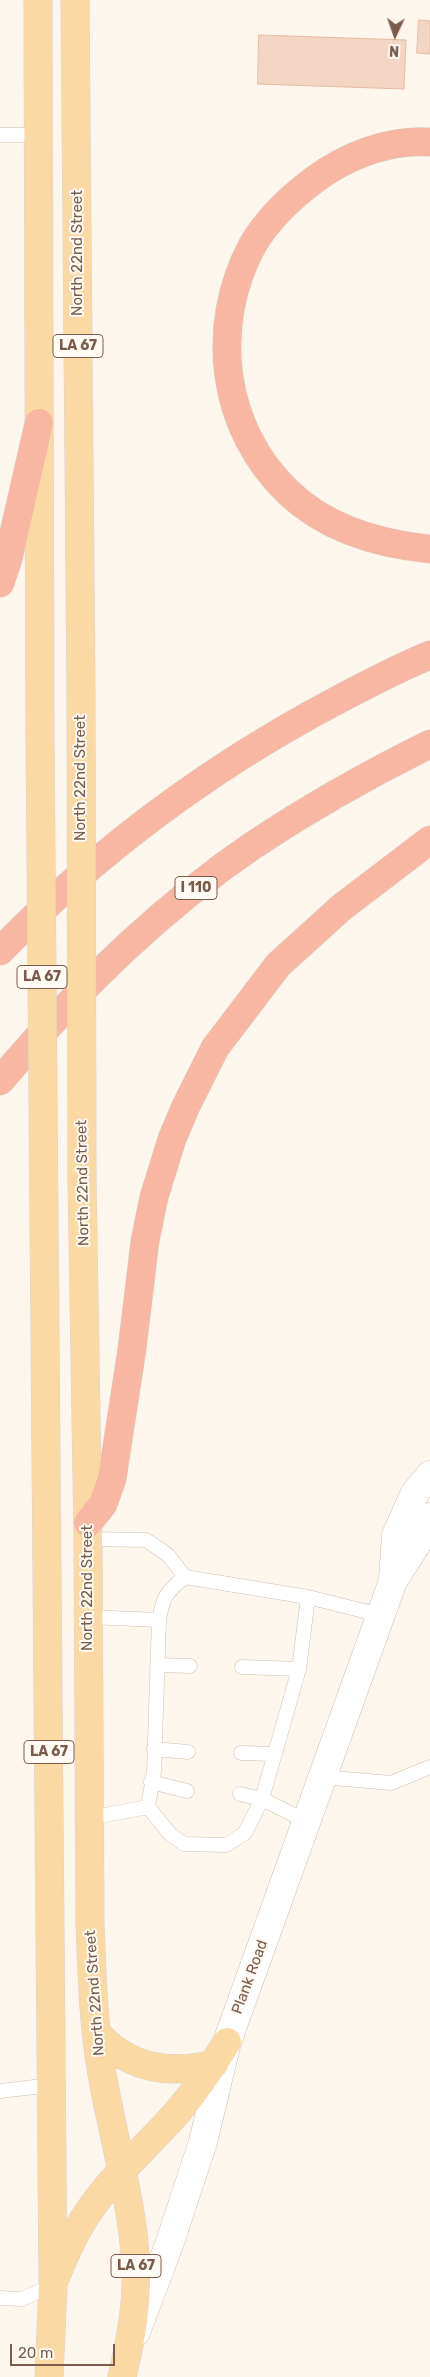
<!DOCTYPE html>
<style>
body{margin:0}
#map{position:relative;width:430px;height:2377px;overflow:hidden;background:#fdf6ec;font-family:Rubik,sans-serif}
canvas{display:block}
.north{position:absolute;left:370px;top:10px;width:50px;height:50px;-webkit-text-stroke:4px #fffaf3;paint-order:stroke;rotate:183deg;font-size:14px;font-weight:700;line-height:20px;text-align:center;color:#7a5c4d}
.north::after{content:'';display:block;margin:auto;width:18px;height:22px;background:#7a5c4d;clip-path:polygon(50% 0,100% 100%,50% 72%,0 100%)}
.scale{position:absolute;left:10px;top:2344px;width:105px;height:22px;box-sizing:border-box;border:2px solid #7a5c4d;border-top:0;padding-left:6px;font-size:15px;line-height:18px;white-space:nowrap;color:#7a5c4d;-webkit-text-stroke:4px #fffaf3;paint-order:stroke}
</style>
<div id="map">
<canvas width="430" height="2377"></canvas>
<div class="north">N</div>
<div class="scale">20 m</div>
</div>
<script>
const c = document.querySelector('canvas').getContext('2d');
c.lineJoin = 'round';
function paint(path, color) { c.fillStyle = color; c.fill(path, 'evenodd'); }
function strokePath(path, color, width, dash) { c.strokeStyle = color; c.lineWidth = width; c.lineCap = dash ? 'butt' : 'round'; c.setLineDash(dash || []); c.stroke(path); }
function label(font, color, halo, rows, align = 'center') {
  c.font = font + ' Rubik,sans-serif'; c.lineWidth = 4; c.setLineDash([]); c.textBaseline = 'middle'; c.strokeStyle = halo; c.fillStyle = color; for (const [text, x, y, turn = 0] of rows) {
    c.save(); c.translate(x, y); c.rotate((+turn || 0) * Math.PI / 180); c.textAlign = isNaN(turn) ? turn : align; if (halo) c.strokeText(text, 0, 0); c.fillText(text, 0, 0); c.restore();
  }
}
const building = new Path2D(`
 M 419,20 L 430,21 L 430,54 L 417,53 Z
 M 259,35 L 406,40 L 404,89 L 258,84 Z`);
paint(building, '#f3d5c3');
strokePath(building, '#e6bba3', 1);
const lane = new Path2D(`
 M 0,135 L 38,135
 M 88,1539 L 146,1540 L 168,1555 L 185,1577
 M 88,1617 L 159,1620 L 154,1771 L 148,1807
 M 159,1620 C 163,1597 166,1592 185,1577 L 308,1597 L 380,1615
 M 157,1665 L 190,1666
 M 242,1667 L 299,1669
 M 154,1749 L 188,1752
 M 241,1753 L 273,1754
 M 322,1777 L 391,1783 L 430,1767
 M 151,1782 L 187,1791
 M 240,1794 L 262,1799 L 299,1669 L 308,1597
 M 89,1818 L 148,1807 L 170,1834 L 184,1844 L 226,1845 L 245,1833 L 262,1799 L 306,1821
 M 0,2091 L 51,2085
 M 0,2298 L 22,2299 L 53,2285`);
const street = new Path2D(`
 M 393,1579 L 396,1535 L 415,1493 L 430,1475
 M 136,2332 L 170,2242 L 203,2142 L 227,2042 L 393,1581 L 418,1542 L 430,1517`);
const primary = new Path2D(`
 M 38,0 L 40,733
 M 75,0 L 81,691
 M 82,1178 L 88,1539 L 90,1924 C 92,1972 93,2020 101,2068 C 112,2136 134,2203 136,2272 C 137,2307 130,2344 122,2377
 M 44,1220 L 53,2285 L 49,2377
 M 97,2033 C 128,2069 169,2075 214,2064
 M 56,2276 C 65,2254 75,2231 89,2211 C 113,2176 145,2148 173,2117 C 194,2094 211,2068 227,2042`);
const highway = new Path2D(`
 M 430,142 C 389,139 346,156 314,180 C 290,198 267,220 252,246 C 209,327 221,429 289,493 C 327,529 379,544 430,549
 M 0,583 L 8,559 L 39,423
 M 0,951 C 97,852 210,768 332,703 C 364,686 396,669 430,655
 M 0,1081 C 74,993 157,911 252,846 C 309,808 369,774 430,744
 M 88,1523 L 103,1504 L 112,1479 L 132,1349 L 145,1241 L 154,1197 L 172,1139 L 186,1106 L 215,1048 L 278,965 L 342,907 L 430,840`);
strokePath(lane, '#d1beb0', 15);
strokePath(street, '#d1beb0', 29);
strokePath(primary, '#dad1cd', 29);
strokePath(highway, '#dad1cd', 29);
strokePath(lane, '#fff', 14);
strokePath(street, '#fff', 28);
strokePath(primary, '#fbd9a5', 28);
strokePath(highway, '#f7b7a3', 28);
const primaryBridge = new Path2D(`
 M 81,691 L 82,1178
 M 40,733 L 44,1220`);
strokePath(primaryBridge, '#dad1cd', 29, []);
strokePath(primaryBridge, '#fbd9a5', 28);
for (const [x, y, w] of [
 [78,346,50],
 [196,888,42],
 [42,977,50],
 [49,1752,50],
 [136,2266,50]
]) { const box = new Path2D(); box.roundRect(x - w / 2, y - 11.5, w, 23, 4); c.fillStyle = '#fffaf3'; c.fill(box); strokePath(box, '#7a5c4d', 1); }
label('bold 14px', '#7a5c4d', null, [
 ["LA 67",78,346],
 ["I 110",196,888],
 ["LA 67",42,977],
 ["LA 67",49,1752],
 ["LA 67",136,2266]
]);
label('15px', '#7a5c4d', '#fffaf3', [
 ["North 22nd Street",78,253,-90],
 ["North 22nd Street",81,778,-90],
 ["North 22nd Street",83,1183,-91],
 ["North 22nd Street",88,1588,-90],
 ["Plank Road",250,1977,-70],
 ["North 22nd Street",95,1993,-94]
]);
</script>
